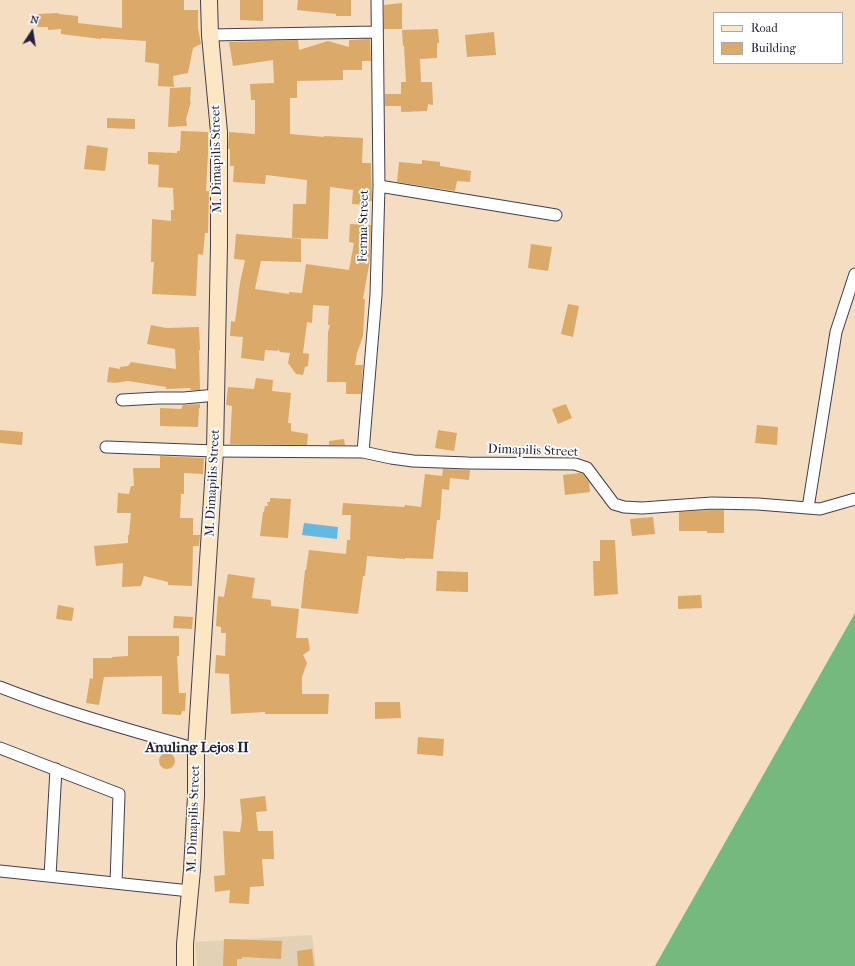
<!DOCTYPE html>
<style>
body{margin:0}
#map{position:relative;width:855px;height:966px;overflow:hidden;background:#f5ddc2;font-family:"IM FELL French Canon",serif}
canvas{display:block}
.legend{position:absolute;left:713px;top:12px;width:130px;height:52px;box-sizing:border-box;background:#fff;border:1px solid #a7a7b1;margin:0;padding:5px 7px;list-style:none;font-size:12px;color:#22223b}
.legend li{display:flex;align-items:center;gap:8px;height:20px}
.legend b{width:20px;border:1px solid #a7a7b1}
.north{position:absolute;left:12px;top:12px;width:40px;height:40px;-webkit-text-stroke:3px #fff;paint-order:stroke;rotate:12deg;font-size:11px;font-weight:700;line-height:16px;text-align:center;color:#22223b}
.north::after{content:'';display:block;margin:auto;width:14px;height:18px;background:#22223b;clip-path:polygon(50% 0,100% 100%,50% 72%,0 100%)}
</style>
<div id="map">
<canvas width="855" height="966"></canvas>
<ul class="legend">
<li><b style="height:5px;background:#fce6c4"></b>Road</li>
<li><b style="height:11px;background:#dba968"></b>Building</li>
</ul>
<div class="north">N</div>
</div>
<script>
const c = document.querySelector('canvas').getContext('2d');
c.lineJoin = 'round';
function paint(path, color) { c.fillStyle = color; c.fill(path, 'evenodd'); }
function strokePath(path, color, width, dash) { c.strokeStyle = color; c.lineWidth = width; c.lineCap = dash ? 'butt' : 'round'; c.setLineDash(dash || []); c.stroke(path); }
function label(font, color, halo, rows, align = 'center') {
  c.font = font + ' "IM FELL French Canon",serif'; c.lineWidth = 3.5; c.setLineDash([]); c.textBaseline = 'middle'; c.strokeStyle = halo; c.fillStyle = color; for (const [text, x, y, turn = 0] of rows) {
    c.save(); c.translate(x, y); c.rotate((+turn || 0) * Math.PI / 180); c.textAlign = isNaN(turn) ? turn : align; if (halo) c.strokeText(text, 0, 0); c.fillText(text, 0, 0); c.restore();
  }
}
paint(new Path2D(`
 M 312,935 L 316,966 L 197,966 L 195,942 Z`), '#e3d1b5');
paint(new Path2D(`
 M 855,613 L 855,966 L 655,966 Z`), '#75b97e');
paint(new Path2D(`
 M 304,523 L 338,527 L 337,539 L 302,535 Z`), '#65b9e1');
paint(new Path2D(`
 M 122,0 L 184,0 L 184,10 L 198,10 L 198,28 L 201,44 L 193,48 L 188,73 L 173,76 L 174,87 L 158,86 L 159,64 L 145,62 L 146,41 L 101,38 L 101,39 L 61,34 L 61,29 L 48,30 L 48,27 L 37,27 L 38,14 L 58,13 L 59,14 L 78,16 L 78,23 L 122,28 Z
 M 240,0 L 263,0 L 263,21 L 240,20 Z
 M 298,0 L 351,0 L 351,16 L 336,16 L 336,14 L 297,10 Z
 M 402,3 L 402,29 L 384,29 L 384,5 Z
 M 438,29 L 439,43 L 437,43 L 437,58 L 420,59 L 421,82 L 432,82 L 433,105 L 428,104 L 427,111 L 401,112 L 401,106 L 385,106 L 385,94 L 401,94 L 401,82 L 406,82 L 404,46 L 403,46 L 402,30 Z
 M 494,32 L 496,55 L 467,57 L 465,35 Z
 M 370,39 L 371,61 L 362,61 L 362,70 L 343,70 L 343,80 L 297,81 L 297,98 L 290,98 L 290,134 L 324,137 L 324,136 L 363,138 L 362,163 L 371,163 L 372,201 L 364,201 L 364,205 L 352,204 L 353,190 L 330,187 L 328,239 L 292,238 L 293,204 L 306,204 L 307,180 L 266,175 L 265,184 L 233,182 L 234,166 L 230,166 L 230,149 L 228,149 L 229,132 L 255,134 L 255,100 L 251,100 L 250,84 L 274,83 L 273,60 L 233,66 L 229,42 L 298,40 L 299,50 L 328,41 L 349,47 L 349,40 Z
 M 191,87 L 190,102 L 191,102 L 186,119 L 187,126 L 168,127 L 170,88 Z
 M 107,118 L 135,119 L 135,129 L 107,128 Z
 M 181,131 L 208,132 L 208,153 L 206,191 L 209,191 L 208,233 L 205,233 L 203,255 L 198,254 L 196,296 L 152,294 L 154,262 L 151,262 L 152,219 L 171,221 L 171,210 L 174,210 L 173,188 L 158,187 L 159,165 L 148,164 L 148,152 L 177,153 L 177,151 L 180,151 Z
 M 87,145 L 108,148 L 105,171 L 84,169 Z
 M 422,160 L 440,162 L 440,166 L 471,171 L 470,182 L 457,181 L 455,191 L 397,182 L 399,162 L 422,164 Z
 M 350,224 L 371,225 L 370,259 L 363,299 L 365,299 L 363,336 L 357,353 L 355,365 L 363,365 L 361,394 L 346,394 L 346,382 L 327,382 L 328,332 L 330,325 L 328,325 L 329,306 L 313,305 L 312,323 L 307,322 L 303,353 L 309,354 L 308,366 L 305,367 L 303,375 L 296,374 L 288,363 L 290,353 L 280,352 L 278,349 L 278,351 L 265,350 L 264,361 L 241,358 L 243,337 L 230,336 L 231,321 L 235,322 L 240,283 L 245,260 L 234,259 L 236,234 L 301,239 L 301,262 L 261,261 L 255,289 L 289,294 L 289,292 L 302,293 L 306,264 L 349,270 L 354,243 L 349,242 Z
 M 531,244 L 552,247 L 548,271 L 528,268 Z
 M 568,304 L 579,306 L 573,337 L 561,334 Z
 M 151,325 L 166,328 L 199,327 L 200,350 L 199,350 L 200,390 L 190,390 L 191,388 L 166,389 L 166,387 L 128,381 L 115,383 L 107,382 L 109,367 L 120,369 L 120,367 L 128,366 L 131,362 L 176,369 L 175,349 L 147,344 Z
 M 256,378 L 273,380 L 272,391 L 291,393 L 288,423 L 291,423 L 291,431 L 308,434 L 307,445 L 230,444 L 232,406 L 226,405 L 228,387 L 254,389 Z
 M 200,404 L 200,408 L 199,408 L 198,427 L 160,426 L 160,408 L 181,409 L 183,405 Z
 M 566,404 L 572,418 L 558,424 L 552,409 Z
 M 757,425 L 778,427 L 777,445 L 755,443 Z
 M 0,430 L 23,432 L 22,445 L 0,443 Z
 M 438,430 L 457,433 L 454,451 L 435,448 Z
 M 344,439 L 345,445 L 329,445 L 329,441 Z
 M 160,456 L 204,458 L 203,474 L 184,473 L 184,494 L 181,494 L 180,518 L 193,518 L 193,535 L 200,535 L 199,546 L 193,546 L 192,586 L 168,585 L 168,582 L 144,576 L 141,586 L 122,587 L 123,563 L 96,566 L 94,546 L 128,543 L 128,535 L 129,535 L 131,513 L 117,513 L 118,493 L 129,494 L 131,486 L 134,486 L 133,468 L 160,468 Z
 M 443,469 L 470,470 L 469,480 L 450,478 L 449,490 L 442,489 L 440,520 L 437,520 L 433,559 L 405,558 L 405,559 L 367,556 L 365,576 L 363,576 L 358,614 L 301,608 L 305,570 L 306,570 L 309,550 L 346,554 L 347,540 L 350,540 L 351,515 L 342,515 L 343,503 L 404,507 L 405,505 L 421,507 L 425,474 L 442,476 Z
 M 580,473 L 583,474 L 589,482 L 590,492 L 565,495 L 563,475 Z
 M 270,498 L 291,499 L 288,538 L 260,536 L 263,512 L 264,512 L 265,506 L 268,506 L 267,502 L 270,502 Z
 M 712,510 L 724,510 L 724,533 L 707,533 L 707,531 L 679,531 L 679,512 Z
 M 653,517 L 655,534 L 632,536 L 630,519 Z
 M 600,540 L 615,540 L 618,594 L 594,596 L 593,561 L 600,561 Z
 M 437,571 L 468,572 L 468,592 L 436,591 Z
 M 228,574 L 255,578 L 252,598 L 271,600 L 271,606 L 299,609 L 296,638 L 308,638 L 310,650 L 303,655 L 307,663 L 302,677 L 302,694 L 329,694 L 328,714 L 265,714 L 265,712 L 231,714 L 229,674 L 215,673 L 216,655 L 225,656 L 226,633 L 221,633 L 221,627 L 216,626 L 218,596 L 224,597 Z
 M 701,595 L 702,608 L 678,609 L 678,596 Z
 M 58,605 L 74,608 L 72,621 L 56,619 Z
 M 174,616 L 193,617 L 192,629 L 173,628 Z
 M 128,636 L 179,636 L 179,656 L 177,656 L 179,693 L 186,693 L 185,711 L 182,711 L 181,715 L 162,714 L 162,676 L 104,677 L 99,705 L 86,703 L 90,678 L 93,679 L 93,658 L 112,658 L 112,657 L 128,656 Z
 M 375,702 L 400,702 L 401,718 L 375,719 Z
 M 418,737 L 444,739 L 443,756 L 417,754 Z
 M159 761a8 8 0 1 1 16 0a8 8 0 1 1-16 0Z
 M 265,796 L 267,811 L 256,812 L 258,831 L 273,831 L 274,859 L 262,859 L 264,886 L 250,887 L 249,904 L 229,903 L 230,890 L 215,892 L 214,876 L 225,875 L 223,831 L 240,832 L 242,819 L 240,799 Z
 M 224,939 L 282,941 L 281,959 L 242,957 L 242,959 L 237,959 L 237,966 L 223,966 Z
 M 312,949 L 314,966 L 298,966 L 297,951 Z`), '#dba968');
const street = new Path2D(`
 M 210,35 L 376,32
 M 379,186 L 556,215
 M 122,400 L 158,398 L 184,398 L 216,395
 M 106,447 L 215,451 L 363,452 L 391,458 L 413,461 L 468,463 L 575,464 L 587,468 L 614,504 L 624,507 L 642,508 L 712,503 L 758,504 L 820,509 L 855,499
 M 363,452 L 376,295 L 379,186 L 377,0
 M 808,508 L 836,332 L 855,274
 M 0,687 C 64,712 131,730 196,749
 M 0,748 L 119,794 L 116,883
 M 0,871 L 190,891
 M 50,876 L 56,769`);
const secondary = new Path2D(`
 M 185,966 L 185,944 L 192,870 L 196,796 L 196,749 L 215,451 L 219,245 L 219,132 L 210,35 L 209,0`);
strokePath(street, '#423e4f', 13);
strokePath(secondary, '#423e4f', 18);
strokePath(street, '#fff', 11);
strokePath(secondary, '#fce6c4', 16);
label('13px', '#22223b', '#fff', [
 ["M. Dimapilis Street",217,159,-91],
 ["Ferma Street",364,226,-89],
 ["Dimapilis Street",533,451,2],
 ["M. Dimapilis Street",213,483,-87],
 ["M. Dimapilis Street",194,819,-88]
]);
label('bold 15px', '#22223b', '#fff', [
 ["Anuling Lejos II",197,748]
]);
</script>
